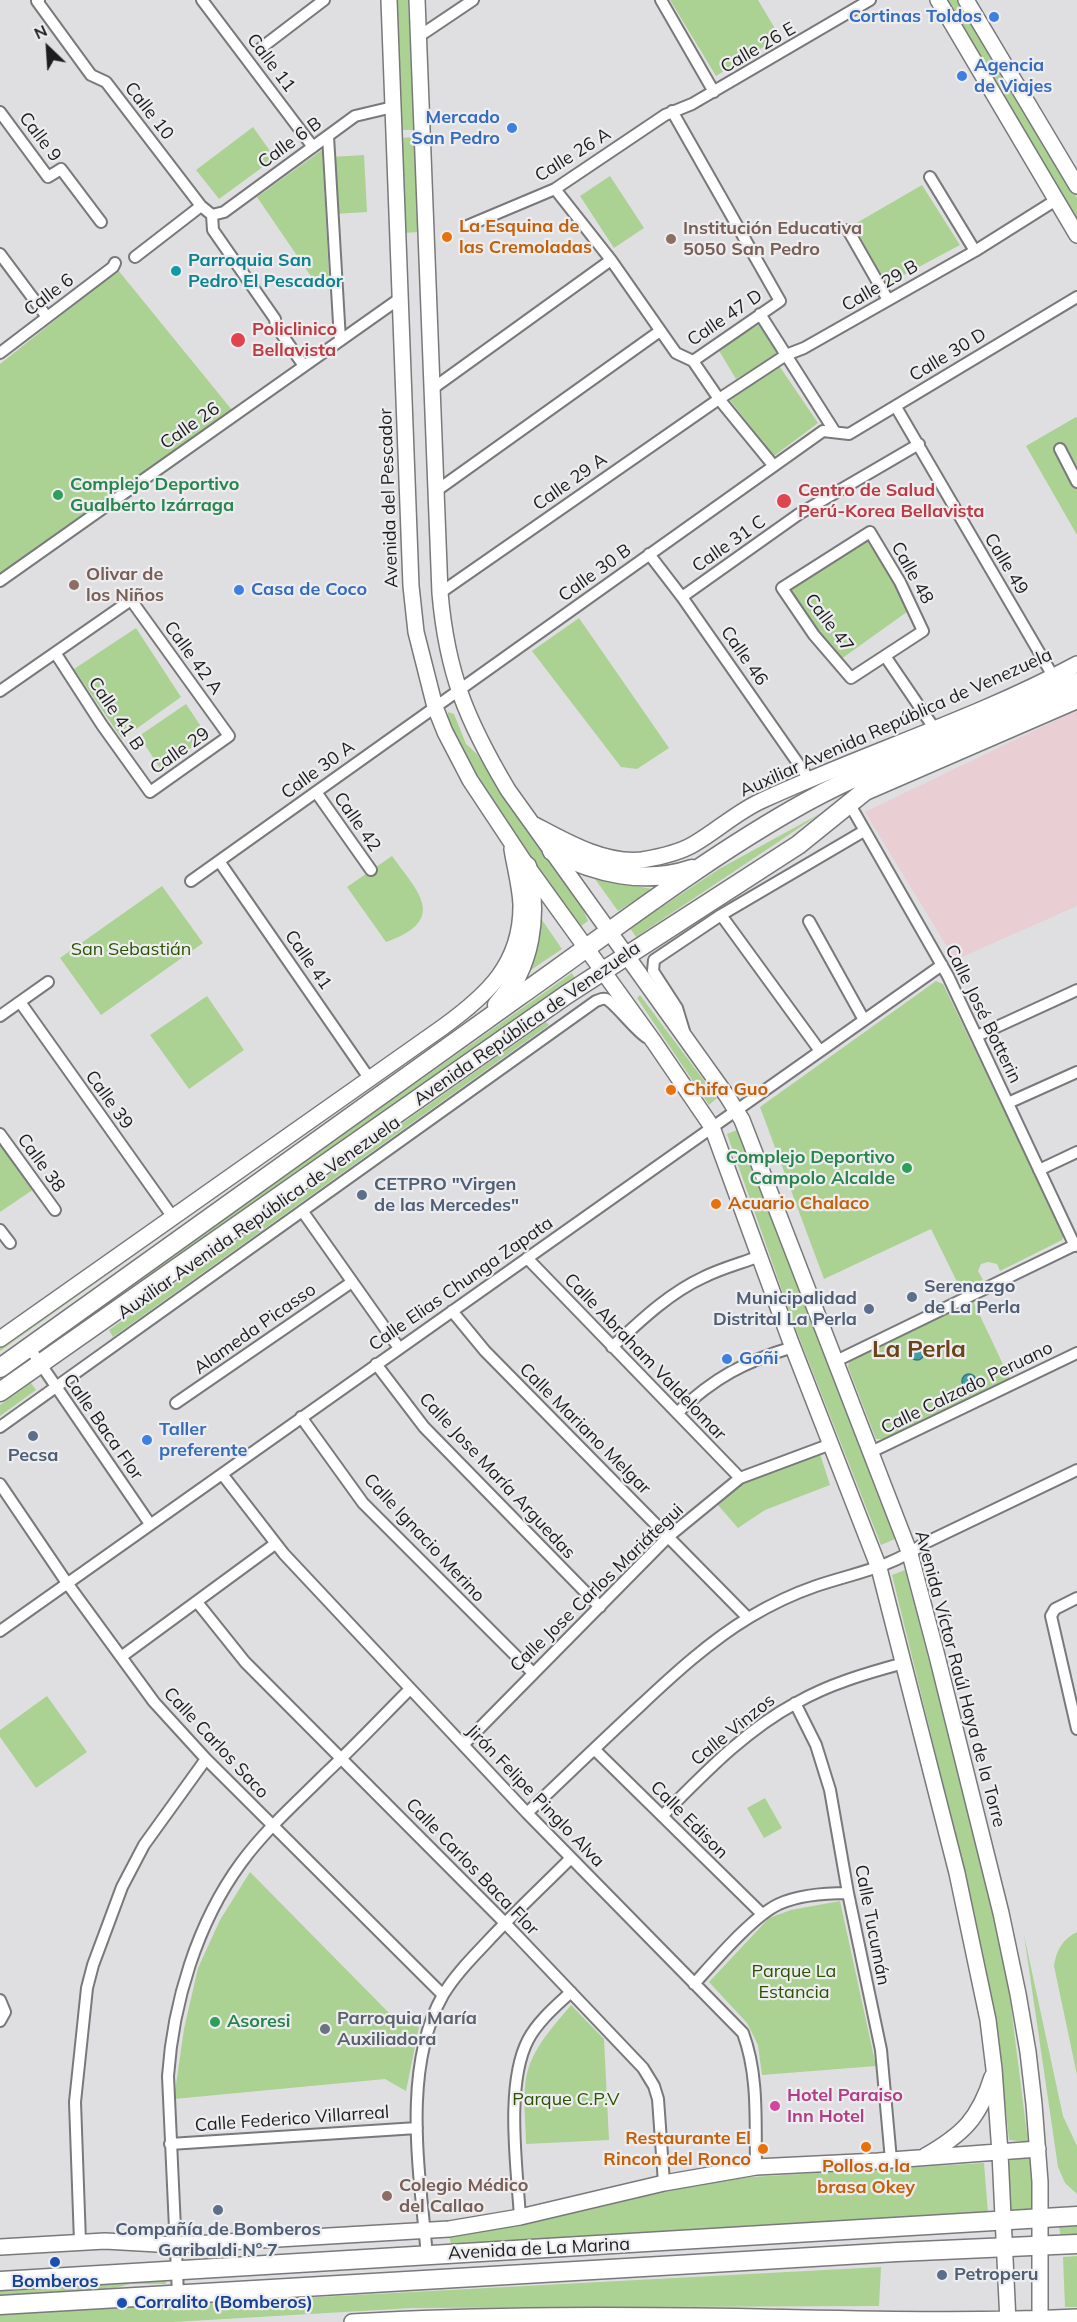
<!DOCTYPE html>
<meta charset="utf-8">
<style>
body{margin:0}
#map{position:relative;width:1077px;height:2322px;overflow:hidden;background:#dfdfe2;font-family:Mulish,sans-serif}
canvas{display:block}
.north{position:absolute;left:18px;top:18px;width:60px;height:60px;-webkit-text-stroke:4px #ededf0;paint-order:stroke;rotate:335deg;font-size:16px;font-weight:700;line-height:24px;text-align:center;color:#1d1d1e}
.north::after{content:'';display:block;margin:auto;width:21px;height:27px;background:#1d1d1e;clip-path:polygon(50% 0,100% 100%,50% 72%,0 100%)}
</style>
<div id="map">
<canvas width="1077" height="2322"></canvas>
<div class="north">N</div>
</div>
<script>
const c = document.querySelector('canvas').getContext('2d');
c.lineJoin = 'round';
function paint(path, color) { c.fillStyle = color; c.fill(path, 'evenodd'); }
function strokePath(path, color, width, dash) { c.strokeStyle = color; c.lineWidth = width; c.lineCap = dash ? 'butt' : 'round'; c.setLineDash(dash || []); c.stroke(path); }
function label(font, color, halo, rows, align = 'center') {
  c.font = font + ' Mulish,sans-serif'; c.lineWidth = 4.5; c.setLineDash([]); c.textBaseline = 'middle'; c.strokeStyle = halo; c.fillStyle = color; for (const [text, x, y, turn = 0] of rows) {
    c.save(); c.translate(x, y); c.rotate((+turn || 0) * Math.PI / 180); c.textAlign = isNaN(turn) ? turn : align; if (halo) c.strokeText(text, 0, 0); c.fillText(text, 0, 0); c.restore();
  }
}
paint(new Path2D(`
 M 1077,710 L 1077,906 L 955,960 L 865,812 Z`), '#e9ced3');
paint(new Path2D(`
 M 397,0 L 408,0 L 414,130 L 401,130 Z
 M 670,0 L 758,0 L 780,37 L 716,76 Z
 M 946,0 L 959,0 L 1077,198 L 1077,224 Z
 M 253,127 L 275,158 L 219,199 L 196,170 Z
 M 414,137 L 418,232 L 404,233 L 401,138 Z
 M 322,150 L 329,278 L 317,285 L 257,197 Z
 M 364,155 L 367,212 L 334,214 L 331,157 Z
 M 610,176 L 644,228 L 614,248 L 580,196 Z
 M 922,185 L 960,245 L 887,284 L 853,225 Z
 M 118,270 L 232,410 L 0,579 L 0,364 Z
 M 760,324 L 778,354 L 736,379 L 718,349 Z
 M 780,367 L 818,423 L 774,456 L 729,399 Z
 M 1076,417 L 1077,418 L 1077,535 L 1026,446 Z
 M 866,539 L 911,609 L 837,662 L 788,589 Z
 M 579,618 L 669,748 L 637,769 L 621,767 L 532,651 Z
 M 136,628 L 181,697 L 122,739 L 74,669 Z
 M 186,704 L 208,737 L 160,768 L 139,736 Z
 M 448,712 L 454,714 L 466,744 L 476,753 L 583,909 L 588,921 L 581,926 C 558,895 442,741 448,712 Z
 M 823,812 L 636,937 L 630,928 L 719,869 Z
 M 392,856 C 418,892 449,920 386,942 L 347,887 Z
 M 595,879 L 653,889 L 618,911 Z
 M 162,886 L 203,943 L 101,1015 L 60,958 Z
 M 540,917 L 562,949 L 531,970 Z
 M 572,973 L 575,979 L 69,1339 L 63,1332 Z
 M 936,981 L 943,984 L 1064,1235 L 1062,1240 L 1000,1271 L 997,1264 L 988,1262 L 981,1264 L 978,1271 L 983,1280 L 961,1290 L 931,1229 L 824,1279 L 760,1107 Z
 M 640,995 L 717,1098 L 709,1105 L 637,998 Z
 M 207,996 L 244,1050 L 189,1089 L 150,1035 Z
 M 473,1010 L 476,1013 L 0,1351 L 0,1345 Z
 M 546,1022 L 549,1025 L 113,1337 L 109,1330 Z
 M 737,1130 L 895,1539 L 881,1545 L 795,1327 L 727,1134 Z
 M 0,1141 L 34,1189 L 0,1212 Z
 M 973,1301 L 1010,1379 L 886,1439 L 876,1439 L 848,1367 L 849,1362 Z
 M 31,1383 L 36,1390 L 0,1416 L 0,1405 Z
 M 820,1454 L 830,1485 L 765,1510 L 738,1528 L 717,1504 L 742,1484 Z
 M 905,1570 L 972,1823 L 1008,1983 L 1028,2142 L 1009,2140 L 998,2036 L 958,1845 L 892,1575 Z
 M 47,1696 L 87,1752 L 36,1788 L 0,1737 L 0,1730 Z
 M 765,1798 L 782,1828 L 764,1838 L 747,1808 Z
 M 250,1872 L 392,2016 L 419,2027 L 406,2091 L 385,2079 L 174,2099 L 184,2029 L 198,1968 L 220,1920 Z
 M 840,1901 L 876,2066 L 762,2075 L 758,2045 L 747,2023 L 709,1982 L 769,1918 L 791,1910 Z
 M 1077,1932 L 1077,2075 L 1054,1966 C 1056,1950 1063,1939 1077,1932 Z
 M 1024,1935 L 1063,2116 L 1077,2146 L 1077,2194 L 1065,2183 L 1058,2167 Z
 M 571,2005 L 604,2039 L 609,2140 L 526,2144 C 526,2117 520,2084 532,2059 C 541,2039 557,2022 571,2005 Z
 M 1028,2157 L 1032,2162 L 1033,2209 L 1009,2210 L 1009,2162 L 1011,2159 Z
 M 984,2163 L 988,2213 L 452,2247 L 449,2237 L 666,2189 L 751,2177 Z
 M 1077,2224 L 1077,2237 L 1061,2237 L 1059,2227 Z
 M 1077,2256 L 1077,2307 L 1065,2307 L 1063,2257 Z
 M 881,2267 L 879,2306 L 413,2308 L 173,2322 L 0,2322 L 0,2314 Z
 M 165,2276 L 166,2284 L 130,2284 L 104,2291 L 0,2298 L 0,2287 Z`), '#abd292');
const water = new Path2D(`
 M910 1353a7 7 0 1 1 14 0a7 7 0 1 1-14 0Z
 M962 1381a7 7 0 1 1 14 0a7 7 0 1 1-14 0Z`);
paint(water, '#3e9fa6');
strokePath(water, '#34787d', 1.5);
const street = new Path2D(`
 M 39,0 L 37,1 L 91,75 L 106,82 L 201,206 L 212,215
 M 202,0 L 313,147
 M 661,0 L 714,92
 M 418,37 L 473,0
 M 261,48 L 324,0
 M 672,111 L 780,301 L 693,361
 M 0,112 L 48,177 L 61,169 L 101,222
 M 328,136 L 340,340
 M 930,177 L 975,251
 M 555,189 L 611,260 L 676,353 L 693,361 L 719,399 L 773,465
 M 212,215 L 224,212 L 355,116 L 393,107
 M 212,215 L 213,230 L 275,319 L 276,326 L 304,366
 M 467,226 L 555,189 L 665,115 L 692,104 L 870,0
 M 848,230 L 888,300
 M 0,254 L 47,317
 M 135,257 L 201,206
 M 760,314 L 835,432
 M 0,353 L 113,267 L 115,263
 M 432,389 L 611,260
 M 896,407 L 1053,676
 M 1060,449 L 1077,482
 M 436,491 L 660,331
 M 870,532 L 900,582 L 923,631 L 851,678 L 814,635 L 782,588 Z
 M 649,554 L 682,597 L 809,779
 M 0,581 L 399,299
 M 440,593 L 719,399 L 786,355 L 804,348 L 975,251 L 1056,200
 M 682,597 L 799,514 L 919,444
 M 885,656 L 934,728
 M 0,691 L 131,600 L 229,736 L 150,792 L 102,725 L 56,654
 M 316,792 L 371,870
 M 849,803 L 948,976 L 1075,1246
 M 219,861 L 369,1078
 M 191,881 L 823,431 L 849,434 L 1077,297
 M 721,915 L 820,1051
 M 809,921 L 864,1020
 M 20,1002 L 172,1216
 M 0,1016 L 48,982
 M 684,1031 L 677,1008 L 653,971 L 654,960 L 721,915 L 864,831
 M 977,1036 L 1077,990
 M 1008,1103 L 1077,1072
 M 0,1134 L 55,1210
 M 1039,1170 L 1077,1152
 M 303,1212 L 399,1348
 M 0,1230 L 10,1243
 M 527,1258 L 740,1478
 M 452,1311 L 485,1351 L 748,1618
 M 29,1347 L 150,1524
 M 612,1347 C 640,1321 669,1293 704,1277 C 722,1268 742,1263 760,1256
 M 836,1361 L 1077,1244
 M 376,1364 L 424,1427 L 600,1607
 M 176,1403 L 352,1282
 M 677,1413 C 715,1377 744,1362 793,1347
 M 301,1417 L 363,1503 L 533,1673
 M 0,1427 L 596,1001 C 600,1000 601,998 606,999 C 614,1002 635,1030 646,1037
 M 871,1452 L 1077,1353
 M 222,1474 L 284,1554 L 527,1813 L 743,2033 C 759,2076 755,2123 756,2167
 M 0,1484 L 67,1583 L 154,1702 L 206,1759 L 443,1995
 M 1077,1598 L 1055,1609 L 1051,1616 L 1077,1729
 M 197,1602 L 245,1662 L 505,1923 L 643,2068 L 654,2086 L 658,2099 L 664,2183
 M 0,1631 L 942,965
 M 121,1657 L 275,1544
 M 795,1703 L 816,1745 L 830,1790 L 848,1893 L 881,2050 L 891,2160
 M 463,1745 L 668,1537 L 740,1478 L 831,1444
 M 594,1749 L 762,1914
 M 527,1813 C 565,1777 602,1741 640,1706 C 674,1674 710,1641 750,1617 C 770,1605 793,1594 816,1586 C 858,1572 887,1569 925,1543 L 1077,1470
 M 662,1816 C 703,1775 744,1731 796,1703 C 829,1684 867,1673 904,1663
 M 694,1984 C 714,1962 753,1916 779,1904 C 799,1895 826,1893 848,1893
 M 0,2000 L 5,2012 L 0,2021
 M 170,2144 L 417,2128
 M 520,2217 C 517,2168 505,2084 528,2040 C 538,2021 556,2006 571,1992
 M 80,2242 L 75,2102 L 87,1988 L 93,1965 L 122,1887 L 144,1845 L 206,1759
 M 427,2256 C 420,2175 401,2069 443,1995 C 455,1975 471,1959 487,1942 C 514,1913 543,1886 571,1858
 M 178,2294 L 168,2076 C 173,2003 197,1923 241,1863 C 266,1829 297,1802 326,1773 C 355,1746 382,1717 410,1689`);
const secondary = new Path2D(`
 M 389,0 L 411,586 L 416,632 L 435,707 L 445,732 L 470,780 L 527,866 L 654,1042 L 712,1127 L 790,1340 L 879,1568 L 957,1873 L 988,2020 L 994,2069 L 1000,2153 L 1008,2322
 M 417,0 L 440,593 C 447,674 467,721 508,790 L 727,1096 L 742,1120 L 910,1554 L 937,1656 L 1001,1913 L 1018,1994 L 1028,2052 L 1034,2104 L 1040,2182 L 1040,2322
 M 938,0 L 1077,235
 M 966,0 L 1077,186
 M 535,825 C 567,842 605,864 642,860 C 660,857 679,853 694,844 C 718,830 738,811 763,800 C 867,752 977,718 1077,664
 M 0,1339 L 443,1027 C 487,995 522,964 521,904 C 520,885 515,868 512,849
 M 925,2156 C 962,2135 979,2119 992,2077
 M 0,2247 L 105,2241 L 175,2245 L 449,2229 L 520,2217 L 664,2183 L 756,2167 L 878,2161 L 1038,2149
 M 352,2322 C 487,2314 624,2315 760,2317 C 865,2319 971,2322 1077,2317`);
const primary = new Path2D(`
 M 552,851 C 595,873 645,885 692,869
 M 497,1005 C 532,966 538,915 527,866
 M 0,1368 C 173,1245 345,1120 518,997 C 613,930 705,858 806,802 C 892,755 989,726 1077,682
 M 0,1392 L 566,995 L 798,845 L 865,791 L 1077,699
 M 0,2281 L 1077,2216
 M 0,2305 L 897,2252 L 1077,2244`);
strokePath(street, '#79797c', 14);
strokePath(secondary, '#79797c', 18);
strokePath(primary, '#79797c', 21);
strokePath(street, '#fff', 10);
strokePath(secondary, '#fff', 15);
strokePath(primary, '#fff', 18);
for (const [x, y, r, color] of [
 [994,17,6,"#3f7fe0"],
 [962,76,6,"#3f7fe0"],
 [512,128,6,"#3f7fe0"],
 [447,237,6,"#e8710a"],
 [671,239,6,"#8d6e63"],
 [176,271,6,"#0f9aa8"],
 [238,340,8,"#e0444e"],
 [58,495,6,"#2e9e5b"],
 [784,501,8,"#e0444e"],
 [74,585,6,"#8d6e63"],
 [239,590,6,"#3f7fe0"],
 [671,1090,6,"#e8710a"],
 [907,1168,6,"#2e9e5b"],
 [362,1195,6,"#5c6f8a"],
 [716,1204,6,"#e8710a"],
 [912,1297,6,"#5c6f8a"],
 [869,1309,6,"#5c6f8a"],
 [727,1359,6,"#3f7fe0"],
 [33,1436,6,"#5c6f8a"],
 [147,1440,6,"#3f7fe0"],
 [215,2022,6,"#2e9e5b"],
 [325,2029,6,"#6b7280"],
 [775,2106,6,"#d1479c"],
 [866,2147,6,"#e8710a"],
 [763,2149,6,"#e8710a"],
 [387,2196,6,"#8d6e63"],
 [218,2210,6,"#5c6f8a"],
 [55,2262,6,"#1a4fb4"],
 [942,2275,6,"#5c6f8a"],
 [122,2303,6,"#1a4fb4"]
]) { const dot = new Path2D(); dot.arc(x, y, r, 0, 2 * Math.PI); c.fillStyle = color; c.fill(dot); strokePath(dot, '#ededf0', 2); }
label('bold 18px', '#366cbe', '#ededf0', [
 ["Cortinas Toldos",982,17,"right"],
 ["Agencia",974,66],
 ["de Viajes",974,87],
 ["Mercado",500,118,"right"],
 ["San Pedro",500,139,"right"],
 ["Casa de Coco",251,590],
 ["Goñi",739,1359],
 ["Taller",159,1430],
 ["preferente",159,1451]
], 'left');
label('18px', '#1d1d1e', '#ededf0', [
 ["Calle 26 E",758,48,-30],
 ["Calle 11",271,63,53],
 ["Calle 10",149,111,52],
 ["Calle 9",40,137,53],
 ["Calle 6 B",290,143,-36],
 ["Calle 26 A",573,155,-32],
 ["Calle 29 B",880,286,-30],
 ["Calle 6",49,295,-37],
 ["Calle 47 D",725,318,-34],
 ["Calle 30 D",948,355,-31],
 ["Calle 26",190,426,-35],
 ["Calle 29 A",570,482,-35],
 ["Avenida del Pescador",389,498,-92],
 ["Calle 31 C",729,544,-35],
 ["Calle 49",1006,564,59],
 ["Calle 30 B",595,573,-36],
 ["Calle 48",912,573,61],
 ["Calle 47",829,623,53],
 ["Calle 46",744,656,55],
 ["Calle 42 A",193,658,54],
 ["Calle 41 B",116,714,56],
 ["Auxiliar Avenida República de Venezuela",896,723,-24],
 ["Calle 29",180,751,-35],
 ["Calle 30 A",318,770,-36],
 ["Calle 42",357,822,55],
 ["Calle 41",308,960,55],
 ["Calle José Botterin",983,1014,64],
 ["Avenida República de Venezuela",527,1024,-35],
 ["Calle 39",109,1100,54],
 ["Calle 38",41,1163,54],
 ["Auxiliar Avenida República de Venezuela",259,1218,-35],
 ["Calle Elias Chunga Zapata",461,1284,-35],
 ["Alameda Picasso",255,1329,-35],
 ["Calle Abraham Valdelomar",645,1357,46],
 ["Calle Calzado Peruano",967,1388,-26],
 ["Calle Baca Flor",103,1427,55],
 ["Calle Mariano Melgar",585,1429,45],
 ["Calle Jose María Arguedas",497,1476,47],
 ["Calle Ignacio Merino",424,1538,47],
 ["Calle Jose Carlos Mariátegui",597,1588,-44],
 ["Avenida Víctor Raúl Haya de la Torre",960,1679,75],
 ["Calle Vinzos",733,1730,-39],
 ["Calle Carlos Saco",216,1743,47],
 ["Jirón Felipe Pinglo Alva",535,1796,46],
 ["Calle Edison",689,1820,45],
 ["Calle Carlos Baca Flor",472,1867,46],
 ["Calle Tucumán",872,1925,79],
 ["Calle Federico Villarreal",292,2119,-4],
 ["Avenida de La Marina",539,2249,-3]
]);
label('bold 18px', '#c56008', '#ededf0', [
 ["La Esquina de",459,227],
 ["las Cremoladas",459,248],
 ["Chifa Guo",683,1090],
 ["Acuario Chalaco",728,1204],
 ["Restaurante El",751,2139,"right"],
 ["Rincon del Ronco",751,2160,"right"],
 ["Pollos a la",866,2167,"center"],
 ["brasa Okey",866,2188,"center"]
], 'left');
label('bold 18px', '#785e54', '#ededf0', [
 ["Institución Educativa",683,229],
 ["5050 San Pedro",683,250],
 ["Olivar de",86,575],
 ["los Niños",86,596],
 ["Colegio Médico",399,2186],
 ["del Callao",399,2207]
], 'left');
label('bold 18px', '#0d838f', '#ededf0', [
 ["Parroquia San",188,261],
 ["Pedro El Pescador",188,282]
], 'left');
label('bold 18px', '#be3a42', '#ededf0', [
 ["Policlinico",252,330],
 ["Bellavista",252,351],
 ["Centro de Salud",798,491],
 ["Perú-Korea Bellavista",798,512]
], 'left');
label('bold 18px', '#27864d', '#ededf0', [
 ["Complejo Deportivo",70,485],
 ["Gualberto Izárraga",70,506],
 ["Complejo Deportivo",895,1158,"right"],
 ["Campolo Alcalde",895,1179,"right"],
 ["Asoresi",227,2022]
], 'left');
label('18px', '#2c5300', '#ededf0', [
 ["San Sebastián",131,950],
 ["Parque La",794,1972],
 ["Estancia",794,1993],
 ["Parque C.P.V",566,2100]
]);
label('bold 18px', '#4e5e75', '#ededf0', [
 ["CETPRO \"Virgen",374,1185],
 ["de las Mercedes\"",374,1206],
 ["Serenazgo",924,1287],
 ["de La Perla",924,1308],
 ["Municipalidad",857,1299,"right"],
 ["Distrital La Perla",857,1320,"right"],
 ["Pecsa",33,1456,"center"],
 ["Compañía de Bomberos",218,2230,"center"],
 ["Garibaldi Nº 7",218,2251,"center"],
 ["Petroperu",954,2275]
], 'left');
label('bold 18px', '#5b616d', '#ededf0', [
 ["Parroquia María",337,2019],
 ["Auxiliadora",337,2040]
], 'left');
label('bold 18px', '#b23c85', '#ededf0', [
 ["Hotel Paraiso",787,2096],
 ["Inn Hotel",787,2117]
], 'left');
label('bold 18px', '#164399', '#ededf0', [
 ["Bomberos",55,2282],
 ["Corralito (Bomberos)",134,2303,"left"]
]);
label('bold 24px', '#6c4319', '#ededf0', [
 ["La Perla",919,1350]
]);
</script>
